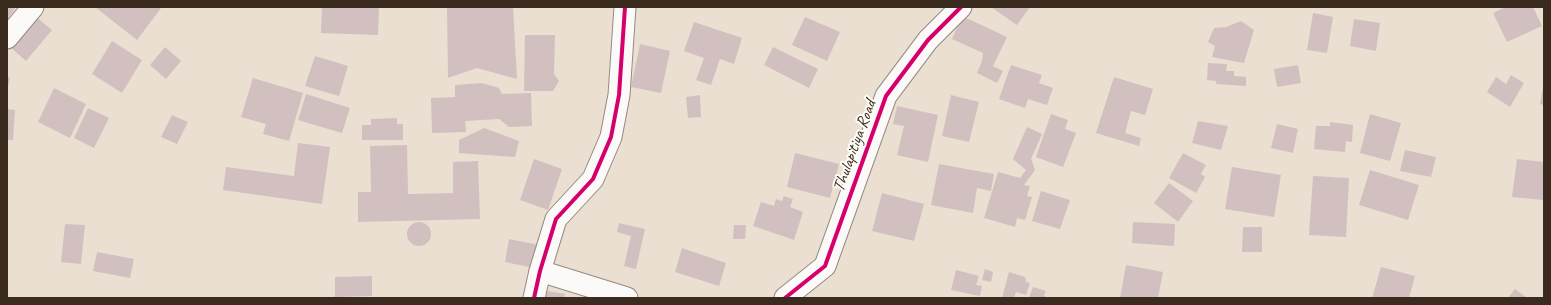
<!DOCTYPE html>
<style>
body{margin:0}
#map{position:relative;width:1551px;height:305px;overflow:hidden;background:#eadfd0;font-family:Caveat,sans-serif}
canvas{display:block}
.frame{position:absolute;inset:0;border:8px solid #3b2a1e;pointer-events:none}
</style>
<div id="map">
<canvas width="1551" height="305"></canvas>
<div class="frame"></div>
</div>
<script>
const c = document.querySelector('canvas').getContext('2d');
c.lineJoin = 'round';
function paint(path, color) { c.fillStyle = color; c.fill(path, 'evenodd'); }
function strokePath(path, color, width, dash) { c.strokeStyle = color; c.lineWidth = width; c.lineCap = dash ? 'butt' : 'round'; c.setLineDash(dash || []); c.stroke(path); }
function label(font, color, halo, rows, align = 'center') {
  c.font = font + ' Caveat,sans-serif'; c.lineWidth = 4; c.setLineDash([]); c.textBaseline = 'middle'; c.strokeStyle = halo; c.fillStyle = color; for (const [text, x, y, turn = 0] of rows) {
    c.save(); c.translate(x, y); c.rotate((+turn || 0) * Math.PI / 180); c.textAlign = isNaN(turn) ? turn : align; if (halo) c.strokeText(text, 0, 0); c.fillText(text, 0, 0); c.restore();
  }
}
paint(new Path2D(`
 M 7,7 L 16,7 L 7,20 Z
 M 95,7 L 159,7 L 161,8 L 137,40 Z
 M 322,7 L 379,8 L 378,35 L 321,33 Z
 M 447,7 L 513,7 L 517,79 L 477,68 L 448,78 Z
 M 991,7 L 1030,7 L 1017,25 Z
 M 1506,7 L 1533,7 L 1542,26 L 1507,42 L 1493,13 Z
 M 1313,13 L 1333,17 L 1327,53 L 1307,50 Z
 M 35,16 L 52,30 L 26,61 L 10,47 Z
 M 962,16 L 1007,37 L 993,66 L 1003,71 L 997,83 L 977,73 L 982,61 L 983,53 L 952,39 Z
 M 805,17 L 840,32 L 827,61 L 792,45 Z
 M 1354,19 L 1380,23 L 1376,51 L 1350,46 Z
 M 1241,21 L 1254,30 L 1244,63 L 1212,57 L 1215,46 L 1208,42 L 1214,28 L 1226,27 Z
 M 694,22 L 742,38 L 734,64 L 720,59 L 711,85 L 696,80 L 704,58 L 684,51 Z
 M 525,35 L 555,35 L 554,74 L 559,81 L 553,91 L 524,91 Z
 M 112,41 L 142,60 L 122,93 L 92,74 Z
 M 640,44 L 670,51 L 661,93 L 631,87 Z
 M 165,47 L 181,61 L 166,79 L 150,65 Z
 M 773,47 L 818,69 L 809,88 L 764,65 Z
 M 315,56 L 348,66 L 339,96 L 305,86 Z
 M 1208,63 L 1227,64 L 1226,71 L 1234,71 L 1234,76 L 1246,77 L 1246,86 L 1216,84 L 1216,81 L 1207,80 Z
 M 1011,65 L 1042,75 L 1039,83 L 1053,88 L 1047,105 L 1028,99 L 1025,108 L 999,99 Z
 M 1298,65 L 1301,83 L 1277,87 L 1274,69 Z
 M 1511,75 L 1524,83 L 1510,107 L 1487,92 L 1496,77 L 1506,84 Z
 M 7,77 L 10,78 L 8,87 L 7,87 Z
 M 1114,77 L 1153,89 L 1145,115 L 1131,111 L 1125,133 L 1141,138 L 1139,146 L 1096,133 Z
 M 253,78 L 303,93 L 289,141 L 263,134 L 266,124 L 241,117 Z
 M 482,83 L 499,88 L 502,94 L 531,93 L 532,126 L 509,127 L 499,119 L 465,121 L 466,132 L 432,133 L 431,98 L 455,97 L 455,85 Z
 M 54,88 L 86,104 L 70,138 L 38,122 Z
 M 1543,88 L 1544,88 L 1544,105 L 1540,104 Z
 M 306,94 L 350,108 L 342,133 L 298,120 Z
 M 700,95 L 701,117 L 688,118 L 686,97 Z
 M 951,95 L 979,102 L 969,142 L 942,136 Z
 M 897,106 L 938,115 L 928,162 L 897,155 L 904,126 L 893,124 Z
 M 88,108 L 109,118 L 94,148 L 74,138 Z
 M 7,109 L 15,110 L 13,140 L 7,140 Z
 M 1051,114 L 1068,120 L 1065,129 L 1076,133 L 1063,167 L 1036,157 Z
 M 1370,114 L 1401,123 L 1390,161 L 1360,153 Z
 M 172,115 L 188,122 L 177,144 L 161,137 Z
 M 397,118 L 397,124 L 403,124 L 403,140 L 362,140 L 362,125 L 371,125 L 371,119 Z
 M 1198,121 L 1228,126 L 1221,150 L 1192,143 Z
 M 1330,122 L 1353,125 L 1352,142 L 1346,141 L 1345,152 L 1314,149 L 1316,126 L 1330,126 Z
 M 1277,124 L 1298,129 L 1293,153 L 1271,148 Z
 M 1027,127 L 1042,134 L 1031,159 L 1035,170 L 1024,185 L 1030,186 L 1027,196 L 1032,197 L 1025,220 L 1017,218 L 1015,227 L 984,218 L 998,172 L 1020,178 L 1026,170 L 1013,159 Z
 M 484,128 L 519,141 L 515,157 L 459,153 L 459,140 Z
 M 298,143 L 330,147 L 322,204 L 223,190 L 226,167 L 294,176 Z
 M 407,145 L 408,194 L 453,193 L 453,162 L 478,161 L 480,219 L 358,222 L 358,192 L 371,192 L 370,146 Z
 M 1405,150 L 1436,157 L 1431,177 L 1400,171 Z
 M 795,153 L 839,164 L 830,198 L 787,187 Z
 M 1183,153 L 1206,165 L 1201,174 L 1205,177 L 1196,193 L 1169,178 Z
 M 534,159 L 562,169 L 548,210 L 520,200 Z
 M 1517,159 L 1544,162 L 1544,200 L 1512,197 Z
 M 939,164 L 994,174 L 991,191 L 977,188 L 973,213 L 931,205 Z
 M 1232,167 L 1281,175 L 1274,217 L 1225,209 Z
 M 1370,170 L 1419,185 L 1408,220 L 1359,205 Z
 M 1313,176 L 1349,178 L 1346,237 L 1309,235 Z
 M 1169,183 L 1193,201 L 1178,222 L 1154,203 Z
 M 1041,191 L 1070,200 L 1060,229 L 1032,221 Z
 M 882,193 L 924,204 L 914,241 L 872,231 Z
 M 784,196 L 793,199 L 790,207 L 803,212 L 794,240 L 753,226 L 761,202 L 774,206 L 776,199 L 782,201 Z
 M407 234a12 12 0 1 1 24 0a12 12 0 1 1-24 0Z
 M 1133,222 L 1175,224 L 1174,246 L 1132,243 Z
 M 619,223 L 645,229 L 636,269 L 624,266 L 631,236 L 617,232 Z
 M 65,224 L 85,225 L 81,264 L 61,262 Z
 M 734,225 L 746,225 L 745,239 L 733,239 Z
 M 1243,227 L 1262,227 L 1262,252 L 1242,252 Z
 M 509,239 L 539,245 L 534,268 L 505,262 Z
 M 682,248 L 726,263 L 719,286 L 675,272 Z
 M 97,252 L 134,259 L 130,278 L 93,271 Z
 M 1126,265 L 1163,272 L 1158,298 L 1120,298 Z
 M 1381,267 L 1415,276 L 1409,298 L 1372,298 Z
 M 985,269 L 993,272 L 991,282 L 982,280 Z
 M 956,270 L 979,276 L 976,285 L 982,286 L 980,296 L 951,290 Z
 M 1009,272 L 1025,277 L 1026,282 L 1030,283 L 1026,295 L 1016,292 L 1014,298 L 1002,298 Z
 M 372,276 L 372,296 L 335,297 L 335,277 Z
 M 1033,287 L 1046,291 L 1044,296 L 1049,298 L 1029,298 Z
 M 537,289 L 565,294 L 564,298 L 536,298 Z
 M 1515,289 L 1527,298 L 1508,298 Z`), '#d2c0c0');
const street = new Path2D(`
 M 7,38 L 33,7
 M 540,271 L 627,298
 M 534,298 L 540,271 L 556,219 L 593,179 L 611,137 L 619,95 L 625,7
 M 785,298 L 825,266 L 886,96 L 928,40 L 961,7`);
strokePath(street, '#948b81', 23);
strokePath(street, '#fcfaf8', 21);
strokePath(new Path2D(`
 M 534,298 L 540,271 L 556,219 L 593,179 L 611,137 L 619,95 L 625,7
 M 785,298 L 825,266 L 886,96 L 928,40 L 961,7`), '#d6006c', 4);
label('17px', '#3b2a1e', '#fdfcf7', [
 ["Thulapitiya Road",855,146,-70]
]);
</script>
